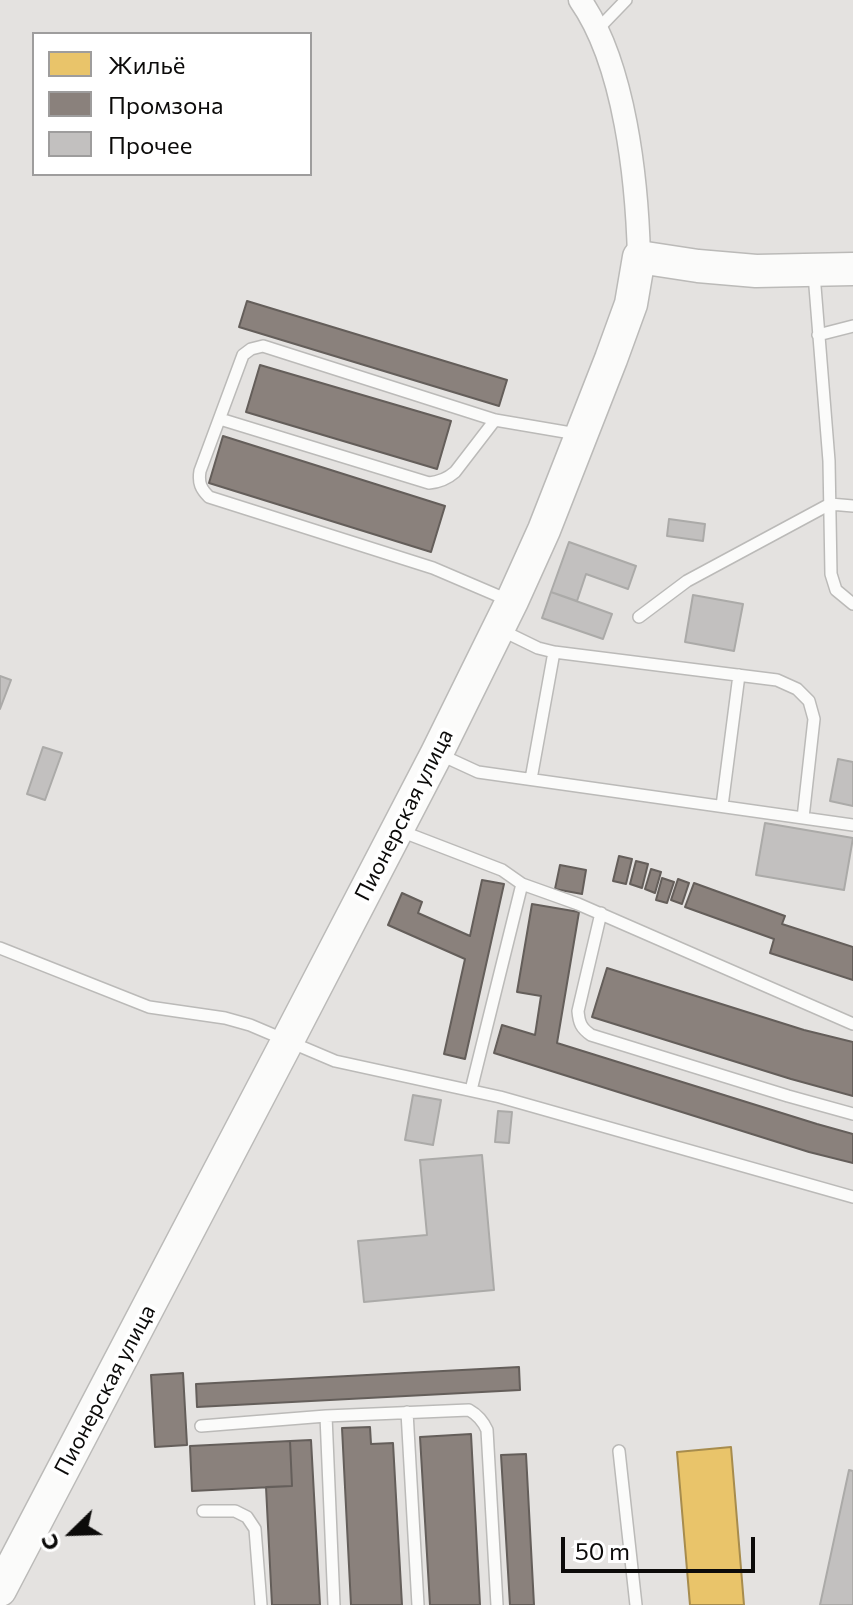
<!DOCTYPE html>
<meta charset="utf-8">
<style>
body{margin:0}
#map{position:relative;width:853px;height:1605px;overflow:hidden;background:#e4e2e0;font-family:Commissioner,sans-serif}
canvas{display:block}
.legend{position:absolute;left:32px;top:32px;width:280px;height:144px;box-sizing:border-box;background:#fff;border:2px solid #9e9d9d;margin:0;padding:10px 14px;list-style:none;font-size:24px;color:#0c0b0a}
.legend li{display:flex;align-items:center;gap:16px;height:40px}
.legend b{width:40px;border:2px solid #9e9d9d}
.north{position:absolute;left:32px;top:1493px;width:80px;height:80px;-webkit-text-stroke:6px #fff;paint-order:stroke;rotate:247deg;font-size:22px;font-weight:700;line-height:32px;text-align:center;color:#0c0b0a}
.north::after{content:'';display:block;margin:auto;width:28px;height:36px;background:#0c0b0a;clip-path:polygon(50% 0,100% 100%,50% 72%,0 100%)}
.scale{position:absolute;left:561px;top:1537px;width:194px;height:36px;box-sizing:border-box;border:4px solid #0c0b0a;border-top:0;padding-left:10px;font-size:24px;line-height:28px;white-space:nowrap;color:#0c0b0a;-webkit-text-stroke:6px #fff;paint-order:stroke}
</style>
<div id="map">
<canvas width="853" height="1605"></canvas>
<ul class="legend">
<li><b style="height:22px;background:#e9c46a"></b>Жильё</li>
<li><b style="height:22px;background:#8a817c"></b>Промзона</li>
<li><b style="height:22px;background:#c2c0bf"></b>Прочее</li>
</ul>
<div class="north">С</div>
<div class="scale">50 m</div>
</div>
<script>
const c = document.querySelector('canvas').getContext('2d');
c.lineJoin = 'round';
function paint(path, color) { c.fillStyle = color; c.fill(path, 'evenodd'); }
function strokePath(path, color, width, dash) { c.strokeStyle = color; c.lineWidth = width; c.lineCap = dash ? 'butt' : 'round'; c.setLineDash(dash || []); c.stroke(path); }
function label(font, color, halo, rows, align = 'center') {
  c.font = font + ' Commissioner,sans-serif'; c.lineWidth = 8; c.setLineDash([]); c.textBaseline = 'middle'; c.strokeStyle = halo; c.fillStyle = color; for (const [text, x, y, turn = 0] of rows) {
    c.save(); c.translate(x, y); c.rotate((+turn || 0) * Math.PI / 180); c.textAlign = isNaN(turn) ? turn : align; if (halo) c.strokeText(text, 0, 0); c.fillText(text, 0, 0); c.restore();
  }
}
const homes = new Path2D(`
 M 731,1447 L 744,1605 L 690,1605 L 677,1452 Z`);
paint(homes, '#e9c46a');
strokePath(homes, '#a78c4d', 2);
const industry = new Path2D(`
 M 247,301 L 507,380 L 499,406 L 239,327 Z
 M 260,365 L 451,421 L 437,469 L 246,412 Z
 M 223,436 L 445,506 L 431,552 L 209,483 Z
 M 619,856 L 632,859 L 626,884 L 613,881 Z
 M 636,861 L 648,864 L 642,888 L 630,884 Z
 M 560,865 L 586,870 L 582,894 L 555,889 Z
 M 651,869 L 661,872 L 655,893 L 645,889 Z
 M 662,878 L 674,882 L 667,903 L 656,900 Z
 M 678,879 L 689,883 L 682,904 L 671,900 Z
 M 482,880 L 504,884 L 465,1059 L 444,1054 L 465,959 L 388,925 L 402,893 L 422,902 L 418,913 L 470,936 Z
 M 694,883 L 785,916 L 782,924 L 853,947 L 853,980 L 770,953 L 774,939 L 685,907 Z
 M 532,904 L 579,912 L 557,1043 L 817,1124 L 853,1134 L 853,1163 L 809,1152 L 494,1053 L 502,1025 L 535,1035 L 541,996 L 517,992 Z
 M 607,968 L 804,1030 L 853,1042 L 853,1096 L 791,1079 L 592,1017 Z
 M 519,1367 L 520,1390 L 197,1407 L 196,1384 Z
 M 183,1373 L 187,1445 L 155,1447 L 151,1375 Z
 M 370,1427 L 371,1444 L 393,1443 L 402,1605 L 351,1605 L 342,1428 Z
 M 471,1434 L 480,1605 L 430,1605 L 420,1437 Z
 M 311,1440 L 320,1605 L 272,1605 L 266,1487 L 292,1486 L 290,1441 Z
 M 290,1441 L 292,1486 L 192,1491 L 190,1446 Z
 M 526,1454 L 534,1605 L 510,1605 L 501,1455 Z`);
paint(industry, '#8a817c');
strokePath(industry, '#645e5a', 2);
const building = new Path2D(`
 M 669,519 L 705,524 L 703,541 L 667,536 Z
 M 569,542 L 636,566 L 628,589 L 586,574 L 577,601 L 551,592 Z
 M 551,592 L 612,614 L 603,639 L 542,618 Z
 M 693,595 L 743,604 L 734,651 L 685,642 Z
 M 0,676 L 11,680 L 0,709 Z
 M 43,747 L 62,753 L 45,800 L 27,794 Z
 M 838,759 L 853,762 L 853,806 L 830,801 Z
 M 765,823 L 853,838 L 844,890 L 756,875 Z
 M 413,1095 L 441,1100 L 433,1145 L 405,1140 Z
 M 498,1111 L 512,1112 L 509,1143 L 495,1142 Z
 M 482,1155 L 494,1290 L 364,1302 L 358,1241 L 427,1235 L 420,1160 Z
 M 849,1470 L 853,1471 L 853,1605 L 820,1605 Z`);
paint(building, '#c2c0bf');
strokePath(building, '#abaaa8', 2);
const lane = new Path2D(`
 M 597,30 L 626,0
 M 814,274 L 829,461 L 831,574 L 836,590 L 853,604
 M 818,335 L 853,326
 M 220,419 L 429,483 C 440,482 447,479 455,472 L 495,420
 M 508,600 L 433,568 L 209,497 C 201,489 198,483 200,471 L 243,355 L 251,349 L 263,346 L 495,420 L 577,434
 M 639,617 L 687,581 L 830,504 L 853,506
 M 501,630 L 538,648 L 554,652 L 777,680 L 797,689 L 809,701 L 814,719 L 803,818
 M 441,755 L 478,772 L 853,825
 M 531,779 L 554,652
 M 722,806 L 739,675
 M 398,830 L 502,870 L 522,884 L 578,904 L 853,1024
 M 601,913 L 578,1011 C 579,1023 581,1028 591,1035 L 788,1096 L 853,1114
 M 0,948 L 149,1007 L 225,1018 L 250,1025 L 335,1061 L 500,1097 L 853,1197
 M 471,1090 L 522,884
 M 407,1412 L 418,1605
 M 326,1416 L 334,1605
 M 201,1426 L 326,1416 L 469,1410 C 478,1415 483,1421 487,1430 L 497,1605
 M 619,1451 L 636,1605
 M 203,1511 L 235,1511 L 247,1517 L 255,1529 L 261,1605`);
const street = new Path2D(`
 M 580,0 C 625,64 637,180 639,257`);
const secondary = new Path2D(`
 M 0,1590 L 288,1040 L 437,753 L 512,601 L 544,530 L 611,359 L 631,304 L 639,257 L 698,266 L 756,271 L 853,269`);
strokePath(lane, '#bbbab8', 14);
strokePath(street, '#bbbab8', 25);
strokePath(secondary, '#bbbab8', 35);
strokePath(lane, '#fbfbfa', 11);
strokePath(street, '#fbfbfa', 22);
strokePath(secondary, '#fbfbfa', 32);
label('22px', '#0c0b0a', '#fff', [
 ["Пионерская улица",404,815,-63],
 ["Пионерская улица",105,1390,-62]
]);
</script>
